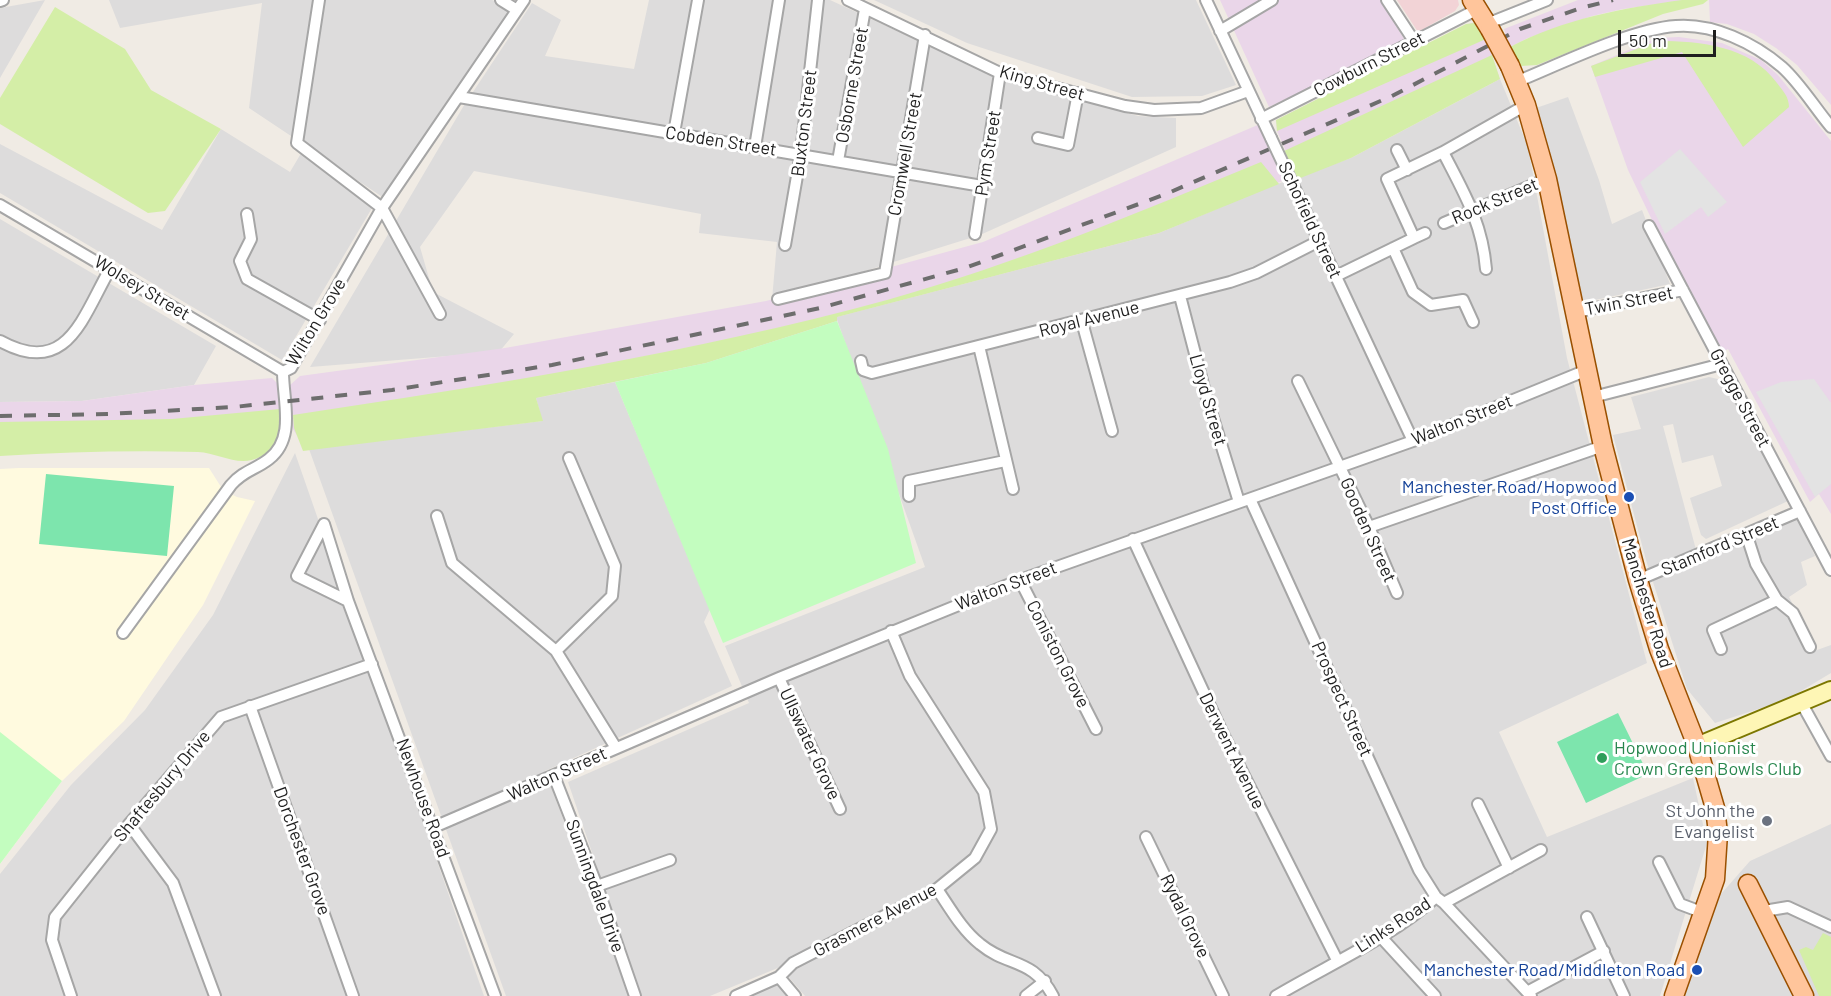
<!DOCTYPE html>
<style>
body{margin:0}
#map{position:relative;width:1831px;height:996px;overflow:hidden;background:#f0ebe4;font-family:Barlow,sans-serif}
canvas{display:block}
.scale{position:absolute;left:1618px;top:30px;width:98px;height:27px;box-sizing:border-box;border:3px solid #1f1f1f;border-top:0;padding-left:8px;font-size:18px;line-height:21px;white-space:nowrap;color:#1f1f1f;-webkit-text-stroke:4px #fff;paint-order:stroke}
</style>
<div id="map">
<canvas width="1831" height="996"></canvas>
<div class="scale">50 m</div>
</div>
<script>
const c = document.querySelector('canvas').getContext('2d');
c.lineJoin = 'round';
function paint(path, color) { c.fillStyle = color; c.fill(path, 'evenodd'); }
function strokePath(path, color, width, dash) { c.strokeStyle = color; c.lineWidth = width; c.lineCap = dash ? 'butt' : 'round'; c.setLineDash(dash || []); c.stroke(path); }
function label(font, color, halo, rows, align = 'center') {
  c.font = font + ' Barlow,sans-serif'; c.lineWidth = 6; c.setLineDash([]); c.textBaseline = 'middle'; c.strokeStyle = halo; c.fillStyle = color; for (const [text, x, y, turn = 0] of rows) {
    c.save(); c.translate(x, y); c.rotate((+turn || 0) * Math.PI / 180); c.textAlign = isNaN(turn) ? turn : align; if (halo) c.strokeText(text, 0, 0); c.fillText(text, 0, 0); c.restore();
  }
}
paint(new Path2D(`
 M 45,0 L 0,78 L 0,8 Z
 M 109,0 L 492,0 L 517,10 L 384,198 L 249,108 L 262,3 L 120,28 Z
 M 649,0 L 830,0 L 995,76 L 1138,116 L 1176,118 L 1176,147 L 980,235 L 772,300 L 777,242 L 699,233 L 701,214 L 474,171 L 420,247 L 433,292 L 514,334 L 499,352 L 310,367 L 463,107 L 532,3 L 561,20 L 545,56 L 634,69 Z
 M 874,0 L 1196,0 L 1236,85 L 1202,96 L 1132,97 L 967,43 Z
 M 1500,79 L 1528,147 L 1567,358 L 1647,663 L 1499,732 L 1547,837 L 1693,778 L 1707,843 L 1660,996 L 805,996 L 780,967 L 710,996 L 641,996 L 568,782 L 749,703 L 725,646 L 925,567 L 836,317 L 1159,233 L 1269,187 L 1351,158 Z
 M 1568,97 L 1599,180 L 1612,224 L 1642,210 L 1670,284 L 1581,303 L 1536,108 Z
 M 221,129 L 290,172 L 303,150 L 372,208 L 282,360 L 0,193 L 0,144 L 162,230 Z
 M 0,219 L 216,346 L 194,385 L 82,401 L 0,402 Z
 M 1709,377 L 1726,381 L 1775,471 L 1788,501 L 1706,539 L 1701,535 L 1690,498 L 1722,486 L 1713,455 L 1682,463 L 1673,424 L 1663,426 L 1699,561 L 1797,518 L 1815,556 L 1801,562 L 1807,585 L 1789,597 L 1817,650 L 1831,645 L 1831,673 L 1786,700 L 1715,723 L 1687,689 L 1646,560 L 1613,435 L 1641,429 L 1631,397 Z
 M 615,382 L 710,609 L 704,622 L 732,686 L 545,771 L 630,996 L 506,996 L 309,449 L 542,421 L 536,398 Z
 M 295,453 L 484,996 L 0,996 L 0,874 L 71,785 L 145,710 L 213,615 Z
 M 1831,824 L 1831,996 L 1683,996 L 1721,894 L 1750,861 Z
 M 780,982 L 789,996 L 751,996 Z`), '#dddcdc');
paint(new Path2D(`
 M 1397,0 L 1458,0 L 1459,5 L 1455,11 L 1418,32 Z`), '#f2d3d6');
paint(new Path2D(`
 M 1220,0 L 1380,0 L 1406,42 L 1269,107 Z
 M 1578,0 L 1690,0 L 1623,9 L 1592,16 L 1528,38 L 1510,47 L 1504,29 Z
 M 1709,0 L 1831,0 L 1831,105 L 1797,65 L 1776,48 L 1754,34 L 1727,24 L 1710,22 Z
 M 1471,23 L 1474,23 L 1486,39 L 1500,79 L 1298,179 L 1277,131 L 1276,120 Z
 M 1679,37 L 1722,43 L 1761,60 L 1778,75 L 1831,141 L 1831,514 L 1819,494 L 1810,502 L 1728,349 L 1723,352 L 1676,270 L 1628,170 L 1591,66 L 1657,38 Z
 M 1260,124 L 1287,179 L 1159,233 L 837,317 L 837,321 L 706,363 L 536,398 L 298,437 L 291,426 L 288,387 L 300,376 L 505,348 L 766,301 L 983,242 Z
 M 272,378 L 277,383 L 281,427 L 0,437 L 0,402 L 82,401 L 194,385 Z`), '#ead6e9');
paint(new Path2D(`
 M 19,468 L 209,468 L 223,490 L 237,497 L 255,501 L 203,605 L 124,721 L 62,781 L 0,864 L 0,469 Z`), '#fffadf');
paint(new Path2D(`
 M 1682,0 L 1708,0 L 1703,4 L 1663,14 L 1537,65 L 1521,66 L 1510,47 C 1563,19 1623,8 1682,0 Z
 M 55,7 L 125,49 L 151,90 L 221,129 L 165,211 L 148,213 L 0,124 L 0,98 Z
 M 1474,23 L 1486,39 L 1277,131 L 1276,120 L 1466,24 Z
 M 1658,41 C 1701,41 1750,46 1777,83 C 1783,91 1789,97 1789,107 L 1743,147 L 1682,52 L 1595,77 L 1591,66 Z
 M 1492,55 L 1500,79 L 1351,158 L 1298,179 L 1284,151 Z
 M 1261,162 L 1279,184 L 1159,233 L 837,317 L 837,321 L 706,363 L 536,398 L 543,421 L 303,451 L 294,428 L 293,415 C 493,385 692,353 887,300 C 1015,264 1138,213 1261,162 Z
 M 280,409 C 281,429 279,447 260,457 C 239,468 219,453 198,452 C 132,450 66,452 0,456 L 0,422 L 172,419 Z
 M 1823,933 L 1831,937 L 1831,996 L 1819,996 L 1799,950 L 1806,947 L 1813,950 Z`), '#d4eea7');
paint(new Path2D(`
 M 837,321 L 888,449 L 916,563 L 723,643 L 615,382 L 706,363 Z
 M 0,732 L 62,781 L 0,864 Z`), '#c3fdbf');
paint(new Path2D(`
 M 46,474 L 174,486 L 167,556 L 39,544 Z
 M 1618,713 L 1648,774 L 1586,803 L 1557,742 Z`), '#7de5ad');
paint(new Path2D(`
 M 1680,149 L 1727,202 L 1708,217 L 1701,207 L 1665,234 L 1640,182 Z
 M 1814,379 L 1831,403 L 1831,484 L 1815,497 L 1756,392 L 1781,382 Z`), '#e3e3e3');
const street = new Path2D(`
 M 319,0 L 297,143 L 382,208 L 440,314
 M 501,0 L 517,10
 M 848,0 L 1000,73 L 1125,106 L 1154,110 L 1201,108 L 1248,91
 M 1206,0 L 1271,138
 M 1387,0 L 1414,41
 M 0,1 L 3,0
 M 1487,24 L 1547,0
 M 1220,31 L 1272,0
 M 1516,82 C 1560,64 1631,29 1676,26 C 1713,23 1754,43 1782,67 C 1800,83 1815,108 1831,127
 M 459,97 L 982,186
 M 1261,119 L 1478,9
 M 674,133 L 698,0
 M 1038,138 L 1068,145 L 1078,93
 M 755,147 L 779,0
 M 1397,150 L 1407,170
 M 1443,152 C 1464,193 1482,222 1486,269
 M 838,161 L 865,9
 M 1287,172 L 1413,441
 M 0,205 L 283,372
 M 247,214 L 251,239 L 240,261 L 247,279 L 320,320
 M 1444,223 L 1547,179
 M 1649,226 L 1831,570
 M 975,234 L 1000,73
 M 1414,238 L 1425,233
 M 785,245 L 801,153 L 818,0
 M 1393,248 L 1413,292 L 1431,305 L 1463,300 L 1473,322
 M 1336,276 L 1414,238 L 1387,179 L 1443,152 L 1526,105
 M 1180,296 L 1205,392 L 1239,502
 M 778,299 L 885,273 L 925,35
 M 1576,312 L 1683,290
 M 1082,322 L 1112,431
 M 0,341 C 67,378 82,318 110,269
 M 979,346 L 1013,489
 M 861,361 L 863,370 L 872,373 L 1230,282 L 1256,273 L 1319,241
 M 283,372 L 291,368 L 382,208 L 524,0
 M 1298,381 L 1369,527 L 1397,593
 M 1593,397 L 1722,364
 M 909,496 L 909,481 L 1005,461
 M 1250,499 L 1419,870 L 1436,897
 M 437,516 L 452,563 L 556,651 L 616,748
 M 1369,527 L 1603,446
 M 1747,536 L 1756,564 L 1777,600 L 1793,613 L 1810,647
 M 1133,539 L 1222,732 L 1337,960
 M 1020,580 L 1096,729
 M 1638,580 L 1800,511
 M 348,601 L 297,576 L 324,524 L 348,601 L 495,996
 M 123,633 L 231,485 C 244,470 255,470 269,459 C 296,438 283,401 283,372
 M 1721,649 L 1713,630 L 1777,600
 M 556,651 L 612,596 L 615,566 L 569,458
 M 779,678 L 840,809
 M 1802,704 L 1831,756
 M 250,706 L 353,996
 M 554,776 L 597,886 L 635,996
 M 1478,804 L 1509,868
 M 129,824 L 173,883 L 215,996
 M 434,827 L 779,678 L 1020,580 L 1413,441 L 1587,370
 M 1146,837 L 1223,996
 M 1659,862 L 1680,904 L 1704,913
 M 597,886 L 670,860
 M 937,889 C 950,908 962,930 980,944 C 1009,968 1032,957 1053,996
 M 1444,903 L 1531,996
 M 1764,911 L 1788,907 L 1831,927
 M 1587,917 L 1624,996
 M 1380,936 L 1435,996
 M 779,977 L 795,996
 M 1529,991 L 1604,951
 M 71,996 L 52,940 L 55,917 L 129,824 L 221,717 L 372,664
 M 736,996 L 779,977 L 793,963 L 937,889 L 975,858 L 991,829 L 984,792 L 910,676 L 891,631
 M 1026,996 L 1045,981
 M 1276,996 C 1328,965 1392,937 1436,897 L 1444,903 L 1541,850`);
const secondary = new Path2D(`
 M 1697,746 L 1831,690`);
const primary = new Path2D(`
 M 1472,0 L 1490,29
 M 1510,66 L 1526,105 L 1547,179 L 1603,446 L 1638,580 L 1659,649 L 1697,746 L 1715,808 L 1718,833 L 1715,879 L 1674,996
 M 1748,884 L 1804,996`);
strokePath(street, '#a6a6a6', 14);
strokePath(secondary, '#7c7700', 20);
strokePath(primary, '#9a5000', 21);
strokePath(street, '#fff', 10);
strokePath(secondary, '#fef6b5', 16);
strokePath(primary, '#ffc59b', 18);
strokePath(new Path2D(`
 M 0,416 L 108,414 L 234,407 L 392,390 L 552,365 L 820,308 L 965,268 L 1166,194 L 1392,96 L 1520,29 L 1581,8 L 1613,0`), '#6d6d6d', 4, [12, 12]);
const streetBridge = new Path2D(`
 M 1271,138 L 1287,172`);
const primaryBridge = new Path2D(`
 M 1490,29 L 1510,66`);
strokePath(streetBridge, '#a6a6a6', 14, []);
strokePath(primaryBridge, '#9a5000', 21, []);
strokePath(streetBridge, '#fff', 10);
strokePath(primaryBridge, '#ffc59b', 18);
for (const [x, y, r, color] of [
 [1629,497,6,"#1a4fb4"],
 [1602,758,6,"#2e9e5b"],
 [1767,821,6,"#6b7280"],
 [1697,970,6,"#1a4fb4"]
]) { const dot = new Path2D(); dot.arc(x, y, r, 0, 2 * Math.PI); c.fillStyle = color; c.fill(dot); strokePath(dot, '#fff', 2); }
label('18px', '#1f1f1f', '#fff', [
 ["Cowburn Street",1369,64,-27],
 ["King Street",1042,83,16],
 ["Osborne Street",852,85,-80],
 ["Buxton Street",804,123,-83],
 ["Cobden Street",721,141,9],
 ["Pym Street",988,153,-81],
 ["Cromwell Street",905,154,-80],
 ["Rock Street",1495,201,-23],
 ["Schofield Street",1310,220,65],
 ["Wolsey Street",142,288,31],
 ["Twin Street",1629,301,-11],
 ["Royal Avenue",1089,319,-14],
 ["Wilton Grove",316,322,-59],
 ["Gregge Street",1740,398,62],
 ["Lloyd Street",1208,400,74],
 ["Walton Street",1462,420,-22],
 ["Gooden Street",1368,530,66],
 ["Stamford Street",1720,546,-23],
 ["Walton Street",1006,586,-21],
 ["Manchester Road",1647,603,73],
 ["Coniston Grove",1058,654,63],
 ["Prospect Street",1342,699,66],
 ["Ullswater Grove",810,744,65],
 ["Derwent Avenue",1232,751,64],
 ["Walton Street",557,774,-24],
 ["Shaftesbury Drive",162,786,-50],
 ["Newhouse Road",423,798,70],
 ["Dorchester Grove",302,851,70],
 ["Sunningdale Drive",595,886,70],
 ["Rydal Grove",1185,916,64],
 ["Grasmere Avenue",875,920,-28],
 ["Links Road",1393,925,-33]
]);
label('18px', '#164399', '#fff', [
 ["Manchester Road/Hopwood",1617,487],
 ["Post Office",1617,508],
 ["Manchester Road/Middleton Road",1685,970]
], 'right');
label('18px', '#27864d', '#fff', [
 ["Hopwood Unionist",1614,748],
 ["Crown Green Bowls Club",1614,769]
], 'left');
label('18px', '#5b616d', '#fff', [
 ["St John the",1755,811],
 ["Evangelist",1755,832]
], 'right');
</script>
